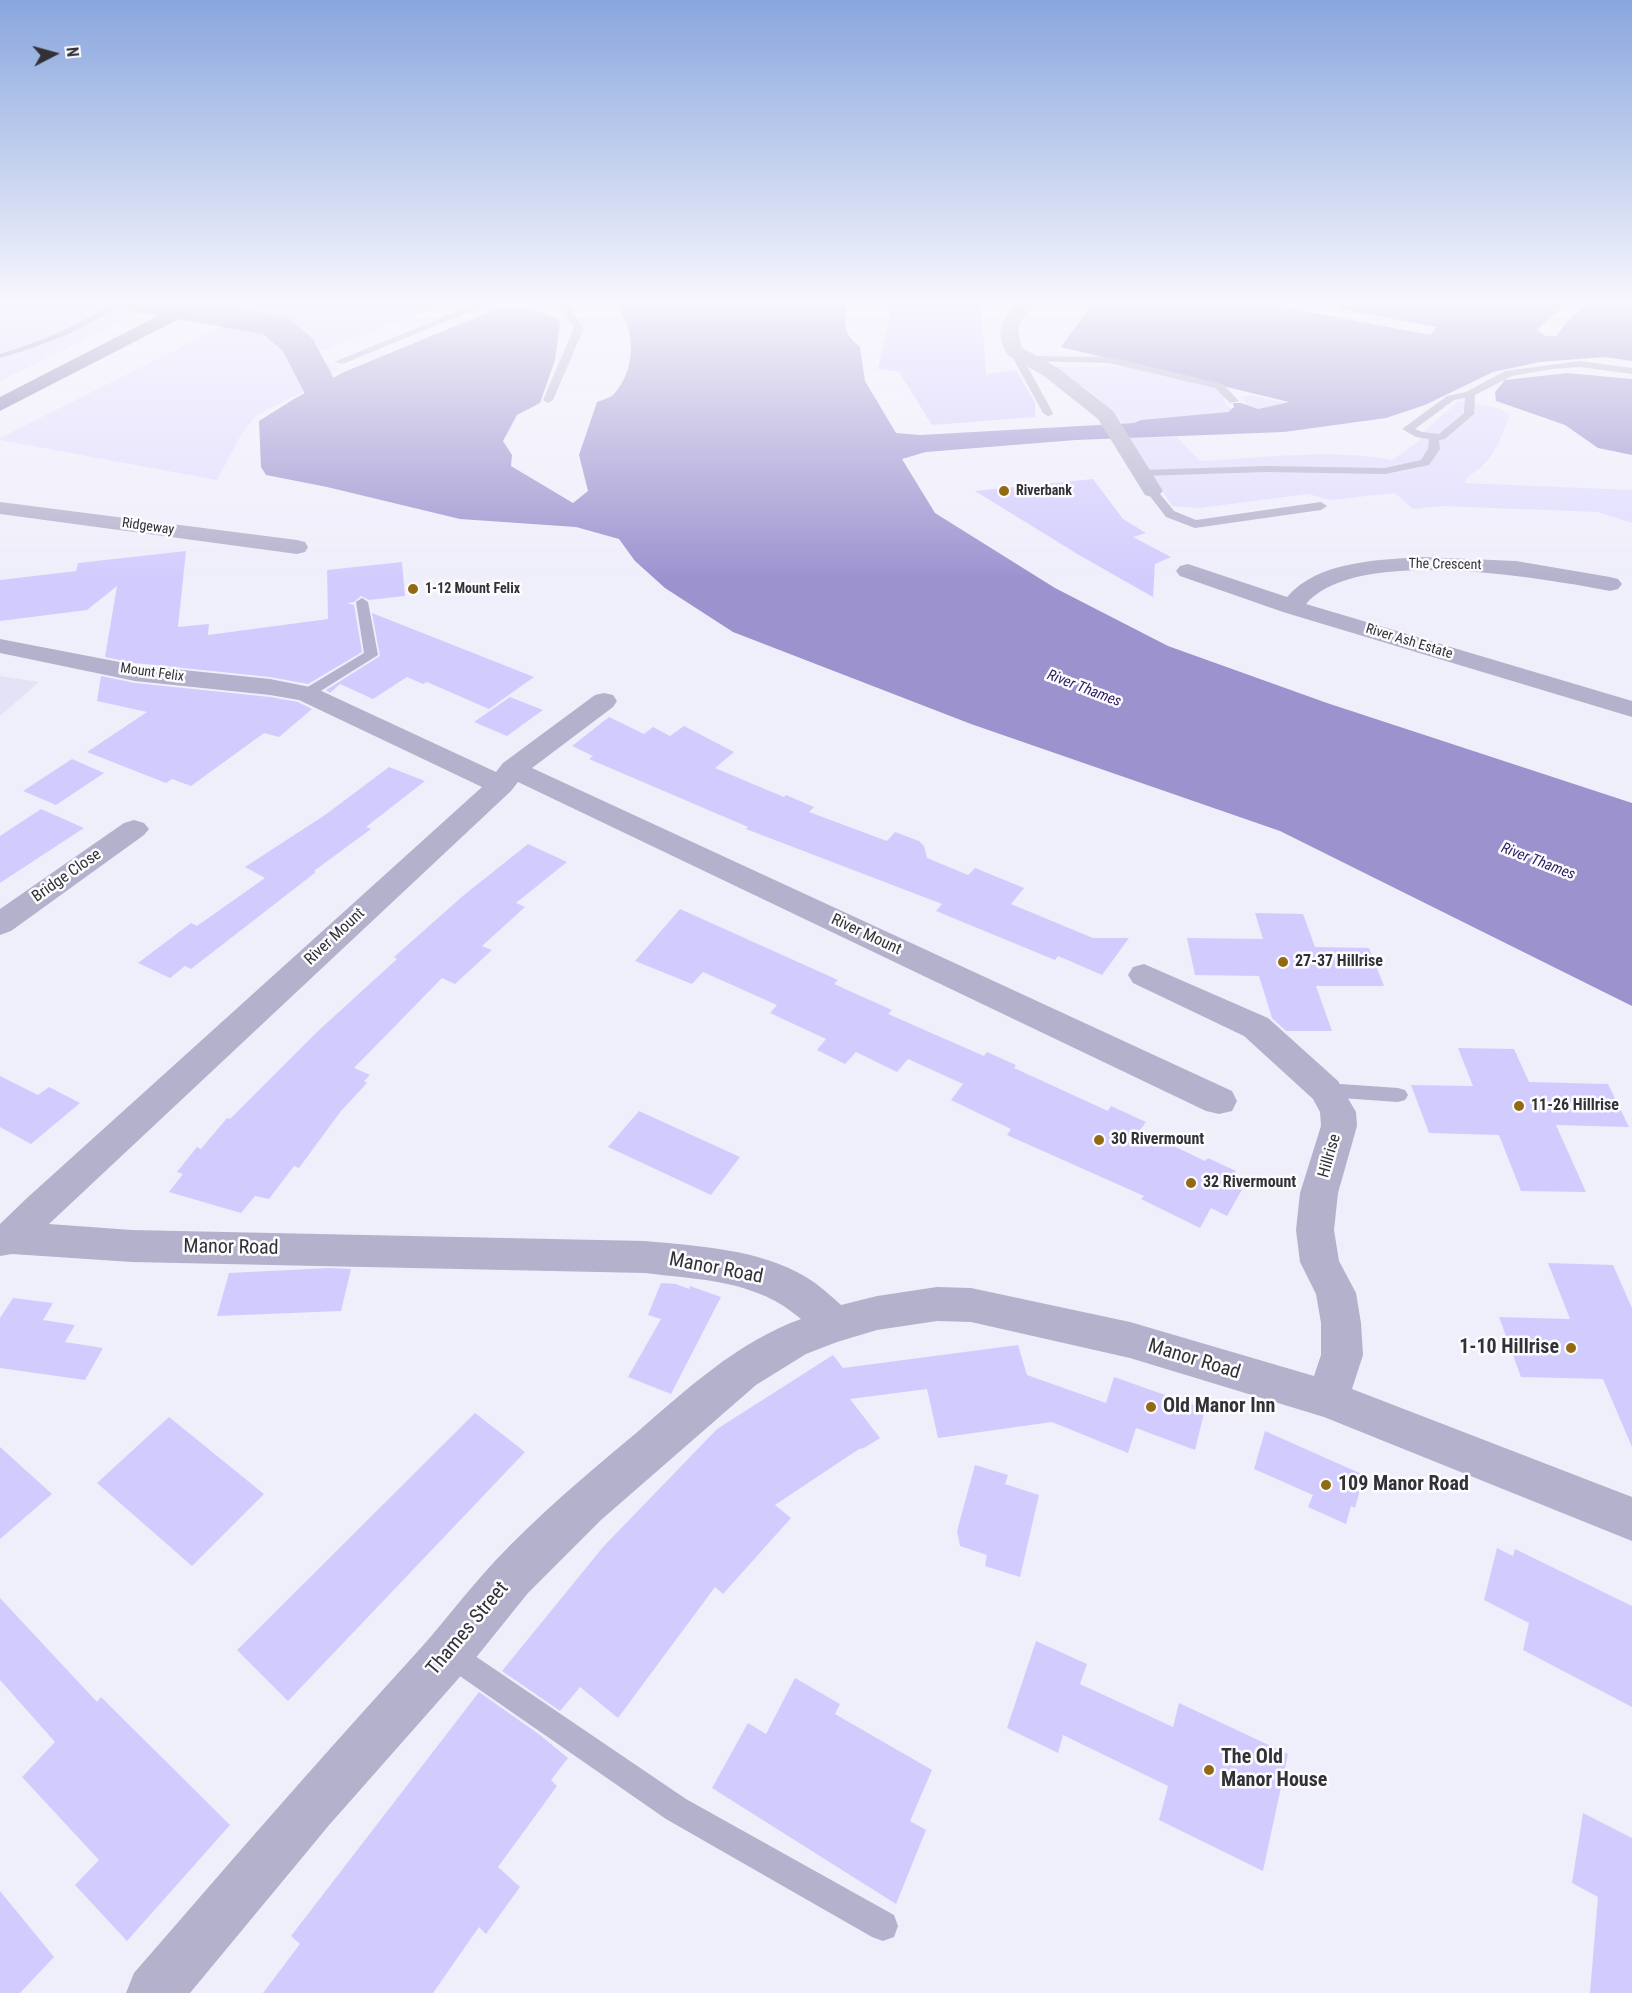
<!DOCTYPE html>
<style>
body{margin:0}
#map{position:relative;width:1632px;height:1993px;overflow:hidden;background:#efeefb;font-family:"Roboto Condensed",sans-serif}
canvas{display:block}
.north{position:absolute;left:24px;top:24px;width:60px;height:60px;-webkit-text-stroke:4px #fcfcff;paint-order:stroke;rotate:84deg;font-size:16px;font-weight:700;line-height:24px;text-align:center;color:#323136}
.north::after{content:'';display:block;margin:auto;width:21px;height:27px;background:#323136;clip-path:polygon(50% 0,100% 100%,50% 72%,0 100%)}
</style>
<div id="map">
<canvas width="1632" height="1993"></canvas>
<div class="north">N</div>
</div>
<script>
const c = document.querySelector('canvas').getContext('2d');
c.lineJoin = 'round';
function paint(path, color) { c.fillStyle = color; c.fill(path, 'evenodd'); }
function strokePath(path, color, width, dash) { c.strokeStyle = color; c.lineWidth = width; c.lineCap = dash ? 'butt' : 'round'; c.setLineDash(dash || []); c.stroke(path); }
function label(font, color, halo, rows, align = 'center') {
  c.font = font + ' "Roboto Condensed",sans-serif'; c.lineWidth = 5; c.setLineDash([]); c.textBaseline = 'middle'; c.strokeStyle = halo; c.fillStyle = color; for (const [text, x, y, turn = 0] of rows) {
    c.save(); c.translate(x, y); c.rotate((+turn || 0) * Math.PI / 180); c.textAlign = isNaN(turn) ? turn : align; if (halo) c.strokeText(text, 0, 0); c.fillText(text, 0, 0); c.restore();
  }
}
paint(new Path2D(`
 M 0,676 L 39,682 L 0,716 Z`), '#e4e2f7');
paint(new Path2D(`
 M 0,303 L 158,303 L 0,381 Z
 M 207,303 L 444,303 L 313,355 L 339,369 L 317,384 L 256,416 L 241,435 L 217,480 L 0,440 L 0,438 L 249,313 Z
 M 1053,367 L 1134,367 L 1215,387 L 1224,396 L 1226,405 L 1232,409 C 1221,418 1159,419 1141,420 L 1135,423 L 1122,423 L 1091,392 Z
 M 1252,395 L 1285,403 L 1258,409 L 1248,407 L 1242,397 Z
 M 1459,401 L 1498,408 L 1510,415 C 1504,431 1497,451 1485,463 C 1478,472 1469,473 1464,483 L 1632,490 L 1632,523 L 1598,512 L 1442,506 L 1413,509 L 1395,493 L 1330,500 L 1308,494 L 1199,508 L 1172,506 L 1130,438 L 1177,437 L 1200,461 C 1264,458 1329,448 1392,460 L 1419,441 L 1425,430 Z`), '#e0dcfe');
paint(new Path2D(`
 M 615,303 L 847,303 C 844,325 842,332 860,347 L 865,381 L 896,433 L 920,435 L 1134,423 L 1141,420 L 1228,412 L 1234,407 L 1233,403 L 1241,403 L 1258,409 L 1289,402 L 1061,347 L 1093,303 L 1262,303 L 1431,335 L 1436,327 L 1340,309 L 1343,303 L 1566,303 L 1537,330 L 1546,336 L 1556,336 L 1569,319 L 1589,303 L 1632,303 L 1632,361 L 1604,357 L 1540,362 L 1493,372 L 1425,405 L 1386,418 L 1284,432 L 1076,440 L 926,452 L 902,459 L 935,513 L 1055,588 L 1168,646 L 1327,703 L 1632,803 L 1632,1006 L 1280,831 L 971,724 L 733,632 L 665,588 L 635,561 L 619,539 L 576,527 L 460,519 L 327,487 L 266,475 L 261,467 L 259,421 L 294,399 L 344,372 L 499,308 L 528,308 L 557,318 L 560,323 L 555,360 L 540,403 L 517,415 L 503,441 L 512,455 L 511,466 L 573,503 L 588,491 L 579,455 L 597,402 C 602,400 610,398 614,394 C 637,368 636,328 615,303 Z
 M 1567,373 L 1632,379 L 1632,455 L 1598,448 L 1565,425 L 1496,401 L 1495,392 L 1505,380 Z`), '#9b92ce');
paint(new Path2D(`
 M 114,303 L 121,303 C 87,330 41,346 0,358 L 0,354 C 41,342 78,325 114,303 Z`), '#9b92ce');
paint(new Path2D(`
 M 125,303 L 204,303 L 287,317 L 312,338 L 338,386 L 333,394 L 319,398 L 305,394 L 283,351 L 263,334 L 142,313 L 130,310 Z`), '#9b92ce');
paint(new Path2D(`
 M 892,303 L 981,303 L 986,374 L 1016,370 L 1035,403 L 1035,417 L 932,425 L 899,372 L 878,369 Z
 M 1093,479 L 1123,519 L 1146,533 L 1133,537 L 1171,557 L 1155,564 L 1153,597 L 1079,555 L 975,491 Z
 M 186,551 L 178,627 L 209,624 L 208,635 L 328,619 L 327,570 L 402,562 L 405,596 L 369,600 L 361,596 L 354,602 L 347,603 L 354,605 L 362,652 L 308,684 L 270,677 L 135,663 L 105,657 L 117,586 L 87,610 L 0,621 L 0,580 L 76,571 L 78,563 Z
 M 372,613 L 534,677 L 489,709 L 427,682 L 423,684 L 407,677 L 373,699 L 340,684 L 330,693 L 326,690 L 380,656 Z
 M 101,676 L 135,683 L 270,697 L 298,702 L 312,709 L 279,737 L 264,733 L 191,786 L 172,779 L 166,783 L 87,752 L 147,712 L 97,701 Z
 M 510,697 L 543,710 L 507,736 L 474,722 Z
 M 609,717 L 644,734 L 653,727 L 670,736 L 684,726 L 734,752 L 715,768 L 784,797 L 786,795 L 814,807 L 809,812 L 887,841 L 895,832 L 919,841 L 924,846 L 927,858 L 968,875 L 975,868 L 1024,888 L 1011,904 L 1093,938 L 1129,938 L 1102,975 L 1058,956 L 1055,960 L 936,911 L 942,904 L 746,829 L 748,827 L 589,759 L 593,756 L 572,746 Z
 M 72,759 L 104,773 L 56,805 L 23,791 Z
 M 389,767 L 425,781 L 366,827 L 371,829 L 314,871 L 316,872 L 191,969 L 185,966 L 170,978 L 138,963 L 191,923 L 197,926 L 265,878 L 245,867 L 325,815 Z
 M 41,809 L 84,828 L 0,883 L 0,836 Z
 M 528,844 L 567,862 L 516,903 L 525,907 L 482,946 L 492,950 L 455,984 L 442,978 L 354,1068 L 370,1075 L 364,1081 L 367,1083 L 341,1111 L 299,1168 L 294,1166 L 269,1199 L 255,1196 L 241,1213 L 169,1192 L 183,1174 L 177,1172 L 197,1147 L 201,1149 L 227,1118 L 230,1119 L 318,1031 L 397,959 L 394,957 L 464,895 Z
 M 680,909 L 838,980 L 834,984 L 892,1010 L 888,1014 L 984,1056 L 987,1052 L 1016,1065 L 1014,1068 L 1108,1111 L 1111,1106 L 1146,1122 L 1140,1130 L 1205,1161 L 1208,1158 L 1236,1171 L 1234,1175 L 1247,1181 L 1227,1216 L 1211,1208 L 1200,1228 L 1141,1199 L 1144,1196 L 1007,1135 L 1011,1129 L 951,1100 L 963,1084 L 908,1059 L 897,1072 L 856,1052 L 845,1064 L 817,1050 L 826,1039 L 770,1013 L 777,1005 L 703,972 L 692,984 L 635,961 Z
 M 1255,913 L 1303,914 L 1315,947 L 1369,948 L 1384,986 L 1316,986 L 1332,1031 L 1286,1031 L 1272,1018 L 1259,976 L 1195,975 L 1187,938 L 1263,939 Z
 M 1458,1048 L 1514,1049 L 1529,1082 L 1608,1084 L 1629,1127 L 1556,1125 L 1586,1192 L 1521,1191 L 1499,1135 L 1429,1133 L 1411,1085 L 1473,1086 Z
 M 0,1076 L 38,1095 L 49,1087 L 80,1103 L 31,1144 L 0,1127 Z
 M 639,1111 L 740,1157 L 711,1195 L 608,1147 Z
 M 1548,1263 L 1613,1265 L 1632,1308 L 1632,1447 L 1603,1379 L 1521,1377 L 1499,1317 L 1570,1319 Z
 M 329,1268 L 351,1269 L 341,1311 L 217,1316 L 229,1273 Z
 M 661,1283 L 676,1284 L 689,1289 L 690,1286 L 721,1297 L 671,1394 L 628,1377 L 661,1319 L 648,1315 Z
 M 13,1298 L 53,1303 L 43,1320 L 75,1325 L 65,1342 L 103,1348 L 85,1380 L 0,1368 L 0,1318 Z
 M 1018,1345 L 1027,1375 L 1106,1403 L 1114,1377 L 1205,1409 L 1195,1450 L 1136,1428 L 1128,1453 L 1052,1422 L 938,1438 L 927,1389 L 850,1399 L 880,1438 L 864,1448 L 859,1449 L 775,1505 L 791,1518 L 723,1594 L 715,1587 L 618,1718 L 580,1687 L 560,1711 L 502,1671 L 603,1547 L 717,1429 L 833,1355 L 843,1368 Z
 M 475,1413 L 525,1452 L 288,1701 L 237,1650 Z
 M 169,1417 L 264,1494 L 192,1566 L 97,1483 Z
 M 1265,1431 L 1364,1475 L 1355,1508 L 1351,1506 L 1346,1524 L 1308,1507 L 1313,1495 L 1254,1469 Z
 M 0,1447 L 52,1494 L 0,1539 Z
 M 975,1465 L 1008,1475 L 1005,1484 L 1039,1495 L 1020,1577 L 985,1566 L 987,1555 L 960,1546 L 957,1531 Z
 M 1497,1548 L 1513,1556 L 1515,1549 L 1632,1606 L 1632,1707 L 1523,1650 L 1529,1623 L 1484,1600 Z
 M 0,1598 L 97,1702 L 101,1697 L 230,1825 L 127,1941 L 75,1885 L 99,1860 L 22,1777 L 55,1742 L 0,1680 Z
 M 1036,1641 L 1087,1664 L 1080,1684 L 1173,1727 L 1179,1703 L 1288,1754 L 1263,1871 L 1159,1820 L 1168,1786 L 1063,1735 L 1058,1753 L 1007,1728 Z
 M 795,1678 L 840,1704 L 835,1714 L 932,1770 L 910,1821 L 926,1830 L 896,1904 L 712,1788 L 748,1723 L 766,1734 Z
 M 479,1692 L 540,1735 L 568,1758 L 551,1780 L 557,1786 L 498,1867 L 520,1887 L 486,1934 L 479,1927 L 433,1993 L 263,1993 L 300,1944 L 291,1936 Z
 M 1583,1813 L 1632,1838 L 1632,1993 L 1590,1993 L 1598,1897 L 1572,1883 Z
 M 0,1891 L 54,1957 L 20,1993 L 0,1993 Z`), '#d2ccfe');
paint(new Path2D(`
 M 477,303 L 490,303 L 343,364 L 334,362 Z
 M 556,303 L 566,303 L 584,328 L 553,400 L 548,403 L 543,400 L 574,328 Z
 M 1011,349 L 1019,351 L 1053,413 L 1052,415 L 1048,416 L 1043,413 L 1009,351 Z
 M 1029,356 L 1109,357 L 1223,384 L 1239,401 L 1230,403 L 1215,388 L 1109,363 L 1026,361 L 1024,359 Z
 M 1580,361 L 1632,368 L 1632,374 L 1580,367 L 1552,369 L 1512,376 L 1475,395 L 1474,414 L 1445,439 L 1439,440 L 1440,449 L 1429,465 L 1385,474 L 1266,472 L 1141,476 L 1135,473 L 1141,470 L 1266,466 L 1385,468 L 1421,460 L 1428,449 L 1429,439 L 1416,437 L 1402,429 L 1447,396 L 1466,392 L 1505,371 ZM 1465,398 L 1464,413 L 1439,434 L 1422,432 L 1415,429 L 1454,400 Z
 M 1152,488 L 1156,489 L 1174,511 L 1196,520 L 1321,502 L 1327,506 L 1321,510 L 1195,528 L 1166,517 L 1146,491 Z
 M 362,598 L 368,602 L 378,655 L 311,697 L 301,697 L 299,694 L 301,691 L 364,653 L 356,602 Z
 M 1326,1083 L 1398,1088 L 1405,1090 L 1408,1095 L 1405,1100 L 1398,1102 L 1326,1097 L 1319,1095 L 1316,1090 L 1319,1085 Z
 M 450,1641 L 459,1645 L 686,1799 L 894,1915 L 898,1926 L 894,1937 L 883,1941 L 872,1937 L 666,1819 L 441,1663 L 437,1654 L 441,1645 Z`), '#b4b1cc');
paint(new Path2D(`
 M 1018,303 L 1036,303 C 1022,323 1014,321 1022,348 L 1058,368 L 1113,411 L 1163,491 L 1159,495 L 1152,497 L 1145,495 L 1098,419 L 1044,376 L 1008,355 C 993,333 1002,318 1018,303 Z
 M 0,502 L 297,540 L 305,542 L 308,547 L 305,552 L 297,554 L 0,514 Z
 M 1422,557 L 1516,561 L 1610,577 L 1618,579 L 1622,584 L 1618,589 L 1610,591 C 1542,578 1356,545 1306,604 L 1632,701 L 1632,717 L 1283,612 L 1180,576 L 1176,571 L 1180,566 L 1188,564 L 1287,597 C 1318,561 1377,560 1422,557 Z
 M 0,639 L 135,665 L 270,679 L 315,688 L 496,772 L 503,763 L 595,695 L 604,693 L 613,695 L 617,701 L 613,707 L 532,768 L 1232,1091 L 1237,1101 L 1232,1111 L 1219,1114 L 1206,1111 L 518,782 L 511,791 L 49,1224 L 132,1230 L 645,1241 C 698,1246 759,1249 806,1277 C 819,1285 830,1295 841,1305 L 877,1296 L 937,1287 L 971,1288 L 1130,1322 L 1314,1376 L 1321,1355 L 1321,1323 L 1316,1294 L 1300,1262 L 1296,1230 L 1300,1193 L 1321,1126 L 1320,1112 L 1313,1099 L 1244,1036 L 1133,983 L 1128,975 L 1133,967 L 1144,964 L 1268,1018 L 1338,1081 L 1356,1112 L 1357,1126 L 1338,1193 L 1334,1230 L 1339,1261 L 1356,1293 L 1361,1323 L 1363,1355 L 1352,1389 L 1632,1497 L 1632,1541 L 1324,1417 L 1130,1358 L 971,1322 L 937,1321 L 877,1330 L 837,1342 L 806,1354 L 756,1385 L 601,1520 L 528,1593 L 466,1670 L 330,1824 L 190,1993 L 126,1993 L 134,1973 C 225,1868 315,1764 409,1661 C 439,1629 465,1593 495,1561 C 538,1515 587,1474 635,1434 C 686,1390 737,1342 801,1319 C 756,1280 702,1280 645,1273 L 132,1262 L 12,1254 L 0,1256 L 0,1224 L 27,1198 L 482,787 L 299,700 L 270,695 L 135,681 L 0,653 Z
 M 134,820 L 144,823 L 149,829 L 144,835 L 11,931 L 0,935 L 0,909 L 124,823 Z`), '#b4b1cc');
paint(new Path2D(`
 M 183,303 L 204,303 L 202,307 L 0,411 L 0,397 Z`), '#827bac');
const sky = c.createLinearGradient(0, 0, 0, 582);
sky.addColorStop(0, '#89a6de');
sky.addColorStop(0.52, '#f8f7fd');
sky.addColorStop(1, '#f8f7fd00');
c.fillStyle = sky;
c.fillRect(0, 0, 1632, 582);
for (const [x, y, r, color] of [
 [1004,491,6,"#936a14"],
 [413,589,6,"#936a14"],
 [1283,962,6,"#936a14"],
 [1519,1106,6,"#936a14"],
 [1099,1140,6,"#936a14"],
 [1191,1183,6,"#936a14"],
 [1571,1348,6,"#936a14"],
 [1151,1407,6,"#936a14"],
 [1326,1485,6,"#936a14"],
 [1209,1770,6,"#936a14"]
]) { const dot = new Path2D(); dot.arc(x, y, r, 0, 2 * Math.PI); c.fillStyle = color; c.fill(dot); strokePath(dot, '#fcfcff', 2); }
label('bold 14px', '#323136', '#fcfcff', [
 ["Riverbank",1016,491],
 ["1-12 Mount Felix",425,589]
], 'left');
label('14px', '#323136', '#fcfcff', [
 ["Ridgeway",148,527,8],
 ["The Crescent",1445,565,1],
 ["River Ash Estate",1409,642,17],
 ["Mount Felix",152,673,8]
]);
label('italic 15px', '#301d63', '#fcfcff', [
 ["River Thames",1084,689,21],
 ["River Thames",1538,862,21]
]);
label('16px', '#323136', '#fcfcff', [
 ["Bridge Close",67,876,-35],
 ["River Mount",866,935,25],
 ["River Mount",335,937,-43],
 ["Hillrise",1330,1156,-74]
]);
label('bold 16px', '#323136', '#fcfcff', [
 ["27-37 Hillrise",1295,962],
 ["11-26 Hillrise",1531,1106],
 ["30 Rivermount",1111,1140],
 ["32 Rivermount",1203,1183]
], 'left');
label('20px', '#323136', '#fcfcff', [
 ["Manor Road",231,1248,1],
 ["Manor Road",716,1269,11],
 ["Manor Road",1194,1360,17],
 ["Thames Street",468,1629,-50]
]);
label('bold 20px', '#323136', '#fcfcff', [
 ["1-10 Hillrise",1559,1348,"right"],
 ["Old Manor Inn",1163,1407],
 ["109 Manor Road",1338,1485],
 ["The Old",1221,1758],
 ["Manor House",1221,1781]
], 'left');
</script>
